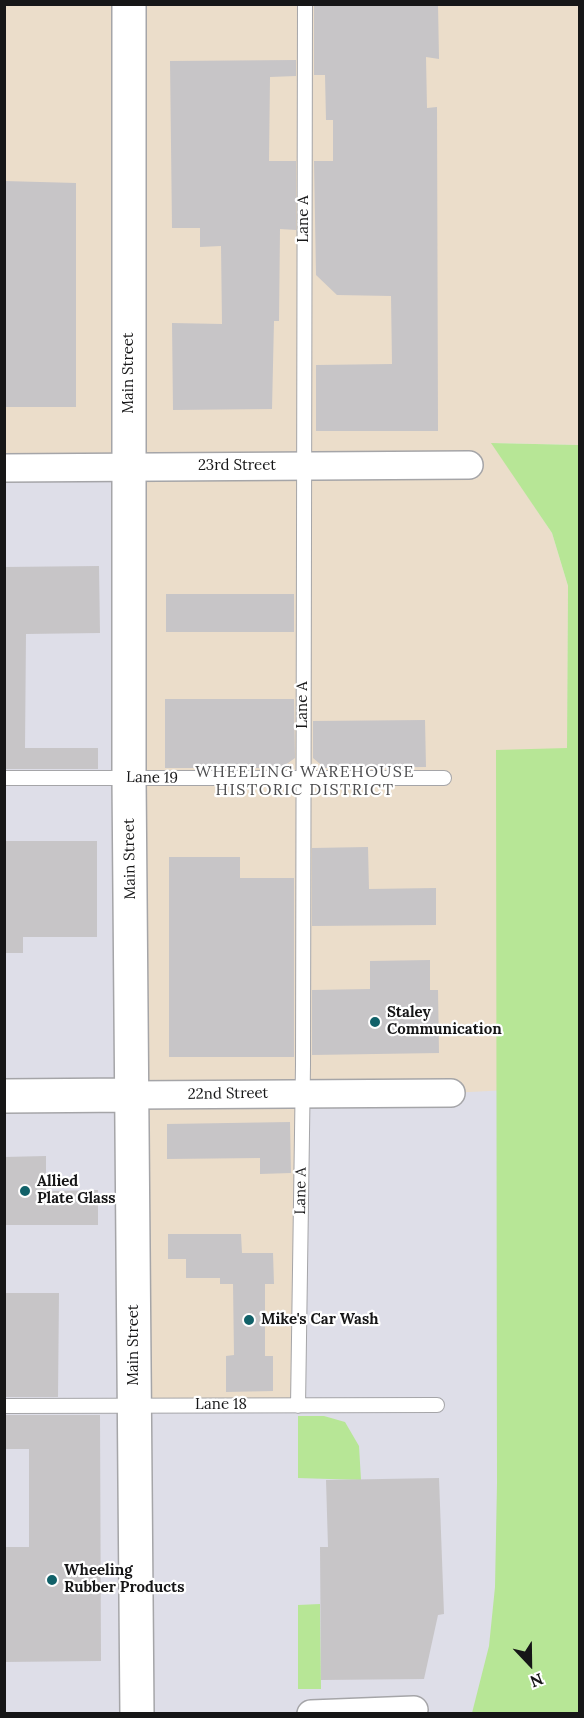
<!DOCTYPE html>
<style>
body{margin:0}
#map{position:relative;width:584px;height:1718px;overflow:hidden;background:#e9e9eb;font-family:Lora,serif}
canvas{display:block}
.frame{position:absolute;inset:0;border:6px solid #161617;pointer-events:none}
.north{position:absolute;left:500px;top:1634px;width:60px;height:60px;-webkit-text-stroke:4px #fff;paint-order:stroke;rotate:158deg;font-size:16px;font-weight:700;line-height:24px;text-align:center;color:#161617}
.north::after{content:'';display:block;margin:auto;width:21px;height:27px;background:#161617;clip-path:polygon(50% 0,100% 100%,50% 72%,0 100%)}
</style>
<div id="map">
<canvas width="584" height="1718"></canvas>
<div class="frame"></div>
<div class="north">N</div>
</div>
<script>
const c = document.querySelector('canvas').getContext('2d');
c.lineJoin = 'round';
function paint(path, color) { c.fillStyle = color; c.fill(path, 'evenodd'); }
function strokePath(path, color, width, dash) { c.strokeStyle = color; c.lineWidth = width; c.lineCap = dash ? 'butt' : 'round'; c.setLineDash(dash || []); c.stroke(path); }
function label(font, color, halo, rows, align = 'center') {
  c.font = font + ' Lora,serif'; c.lineWidth = 4.5; c.setLineDash([]); c.textBaseline = 'middle'; c.strokeStyle = halo; c.fillStyle = color; for (const [text, x, y, turn = 0] of rows) {
    c.save(); c.translate(x, y); c.rotate((+turn || 0) * Math.PI / 180); c.textAlign = isNaN(turn) ? turn : align; if (halo) c.strokeText(text, 0, 0); c.fillText(text, 0, 0); c.restore();
  }
}
paint(new Path2D(`
 M 129,467 L 303,1094 L 566,1087 L 565,1713 L 5,1713 L 4,468 Z`), '#dedee8');
paint(new Path2D(`
 M 4,5 L 579,5 L 579,445 L 492,443 L 552,533 L 568,586 L 566,1087 L 451,1093 L 303,1094 L 298,1406 L 134,1405 L 129,467 L 5,468 Z`), '#ebddca');
paint(new Path2D(`
 M 491,443 L 579,445 L 579,1713 L 472,1713 L 489,1646 L 495,1587 L 497,1483 L 496,750 L 567,748 L 568,586 L 552,533 Z
 M 298,1416 L 324,1416 L 345,1422 L 359,1446 L 361,1480 L 298,1478 Z
 M 320,1604 L 321,1689 L 298,1689 L 298,1605 Z`), '#b7e696');
paint(new Path2D(`
 M 314,4 L 438,4 L 439,59 L 426,57 L 427,108 L 437,107 L 438,431 L 316,431 L 316,365 L 392,364 L 391,296 L 337,295 L 316,275 L 314,161 L 333,161 L 333,120 L 326,120 L 325,75 L 314,75 Z
 M 296,60 L 296,76 L 270,77 L 269,161 L 296,161 L 296,230 L 280,229 L 279,321 L 274,321 L 272,409 L 173,410 L 172,323 L 222,324 L 221,246 L 200,247 L 200,228 L 172,228 L 170,61 Z
 M 4,181 L 76,183 L 76,407 L 4,407 Z
 M 99,566 L 100,633 L 26,634 L 25,748 L 98,748 L 98,769 L 4,769 L 4,567 Z
 M 166,594 L 294,594 L 294,632 L 166,632 Z
 M 165,699 L 294,699 L 295,758 L 281,768 L 165,768 Z
 M 425,720 L 426,767 L 325,768 L 313,758 L 313,721 Z
 M 4,841 L 97,841 L 97,937 L 23,937 L 23,953 L 4,953 Z
 M 368,847 L 369,889 L 436,888 L 436,925 L 312,926 L 312,848 Z
 M 169,857 L 240,857 L 240,878 L 294,878 L 294,1057 L 169,1057 Z
 M 430,960 L 430,990 L 438,990 L 439,1053 L 312,1055 L 312,990 L 370,989 L 370,961 Z
 M 290,1122 L 291,1173 L 260,1174 L 260,1158 L 167,1159 L 167,1124 Z
 M 46,1156 L 46,1191 L 98,1190 L 98,1225 L 4,1225 L 4,1157 Z
 M 168,1234 L 241,1234 L 242,1253 L 273,1253 L 274,1284 L 265,1284 L 265,1356 L 273,1356 L 273,1391 L 226,1392 L 226,1356 L 234,1355 L 233,1284 L 220,1284 L 220,1278 L 186,1278 L 186,1259 L 168,1259 Z
 M 4,1293 L 59,1293 L 58,1397 L 4,1397 Z
 M 4,1415 L 100,1415 L 101,1661 L 4,1662 L 4,1547 L 29,1547 L 29,1449 L 4,1449 Z
 M 439,1478 L 444,1614 L 438,1615 L 424,1679 L 321,1680 L 320,1547 L 328,1547 L 326,1480 Z`), '#c7c5c7');
const service = new Path2D(`
 M 4,778 L 444,778
 M 4,1406 L 437,1405
 M 298,1406 L 303,1065 L 305,4`);
const minor = new Path2D(`
 M 4,468 L 469,465
 M 132,1095 L 451,1093
 M 311,1714 L 414,1710`);
const tertiary = new Path2D(`
 M 129,4 L 129,778 L 137,1714
 M 4,1096 L 132,1095`);
strokePath(service, '#a5a5a8', 16);
strokePath(minor, '#a5a5a8', 30);
strokePath(tertiary, '#a5a5a8', 36);
strokePath(service, '#fff', 14);
strokePath(minor, '#fff', 27);
strokePath(tertiary, '#fff', 33);
for (const [x, y, r, color] of [
 [375,1022,6,"#116169"],
 [25,1191,6,"#116169"],
 [249,1320,6,"#116169"],
 [52,1580,6,"#116169"]
]) { const dot = new Path2D(); dot.arc(x, y, r, 0, 2 * Math.PI); c.fillStyle = color; c.fill(dot); strokePath(dot, '#fff', 2); }
label('15px', '#161617', '#fff', [
 ["Lane A",304,219,-90],
 ["Main Street",129,373,-90],
 ["23rd Street",237,466],
 ["Lane A",303,705,-90],
 ["Lane 19",152,778,1],
 ["Main Street",130,859,-91],
 ["22nd Street",228,1094,-1],
 ["Lane A",301,1191,-89],
 ["Main Street",134,1345,-90],
 ["Lane 18",221,1405]
]);
label('bold 15px', '#161617', '#fff', [
 ["Staley",387,1013],
 ["Communication",387,1030],
 ["Allied",37,1182],
 ["Plate Glass",37,1199],
 ["Mike's Car Wash",261,1320],
 ["Wheeling",64,1571],
 ["Rubber Products",64,1588]
], 'left');
c.letterSpacing = '1.5px';
label('16px', '#4d4d4f', '#fff', [
 ["WHEELING WAREHOUSE",305,772],
 ["HISTORIC DISTRICT",305,790]
]);
c.letterSpacing = '0px';
</script>
